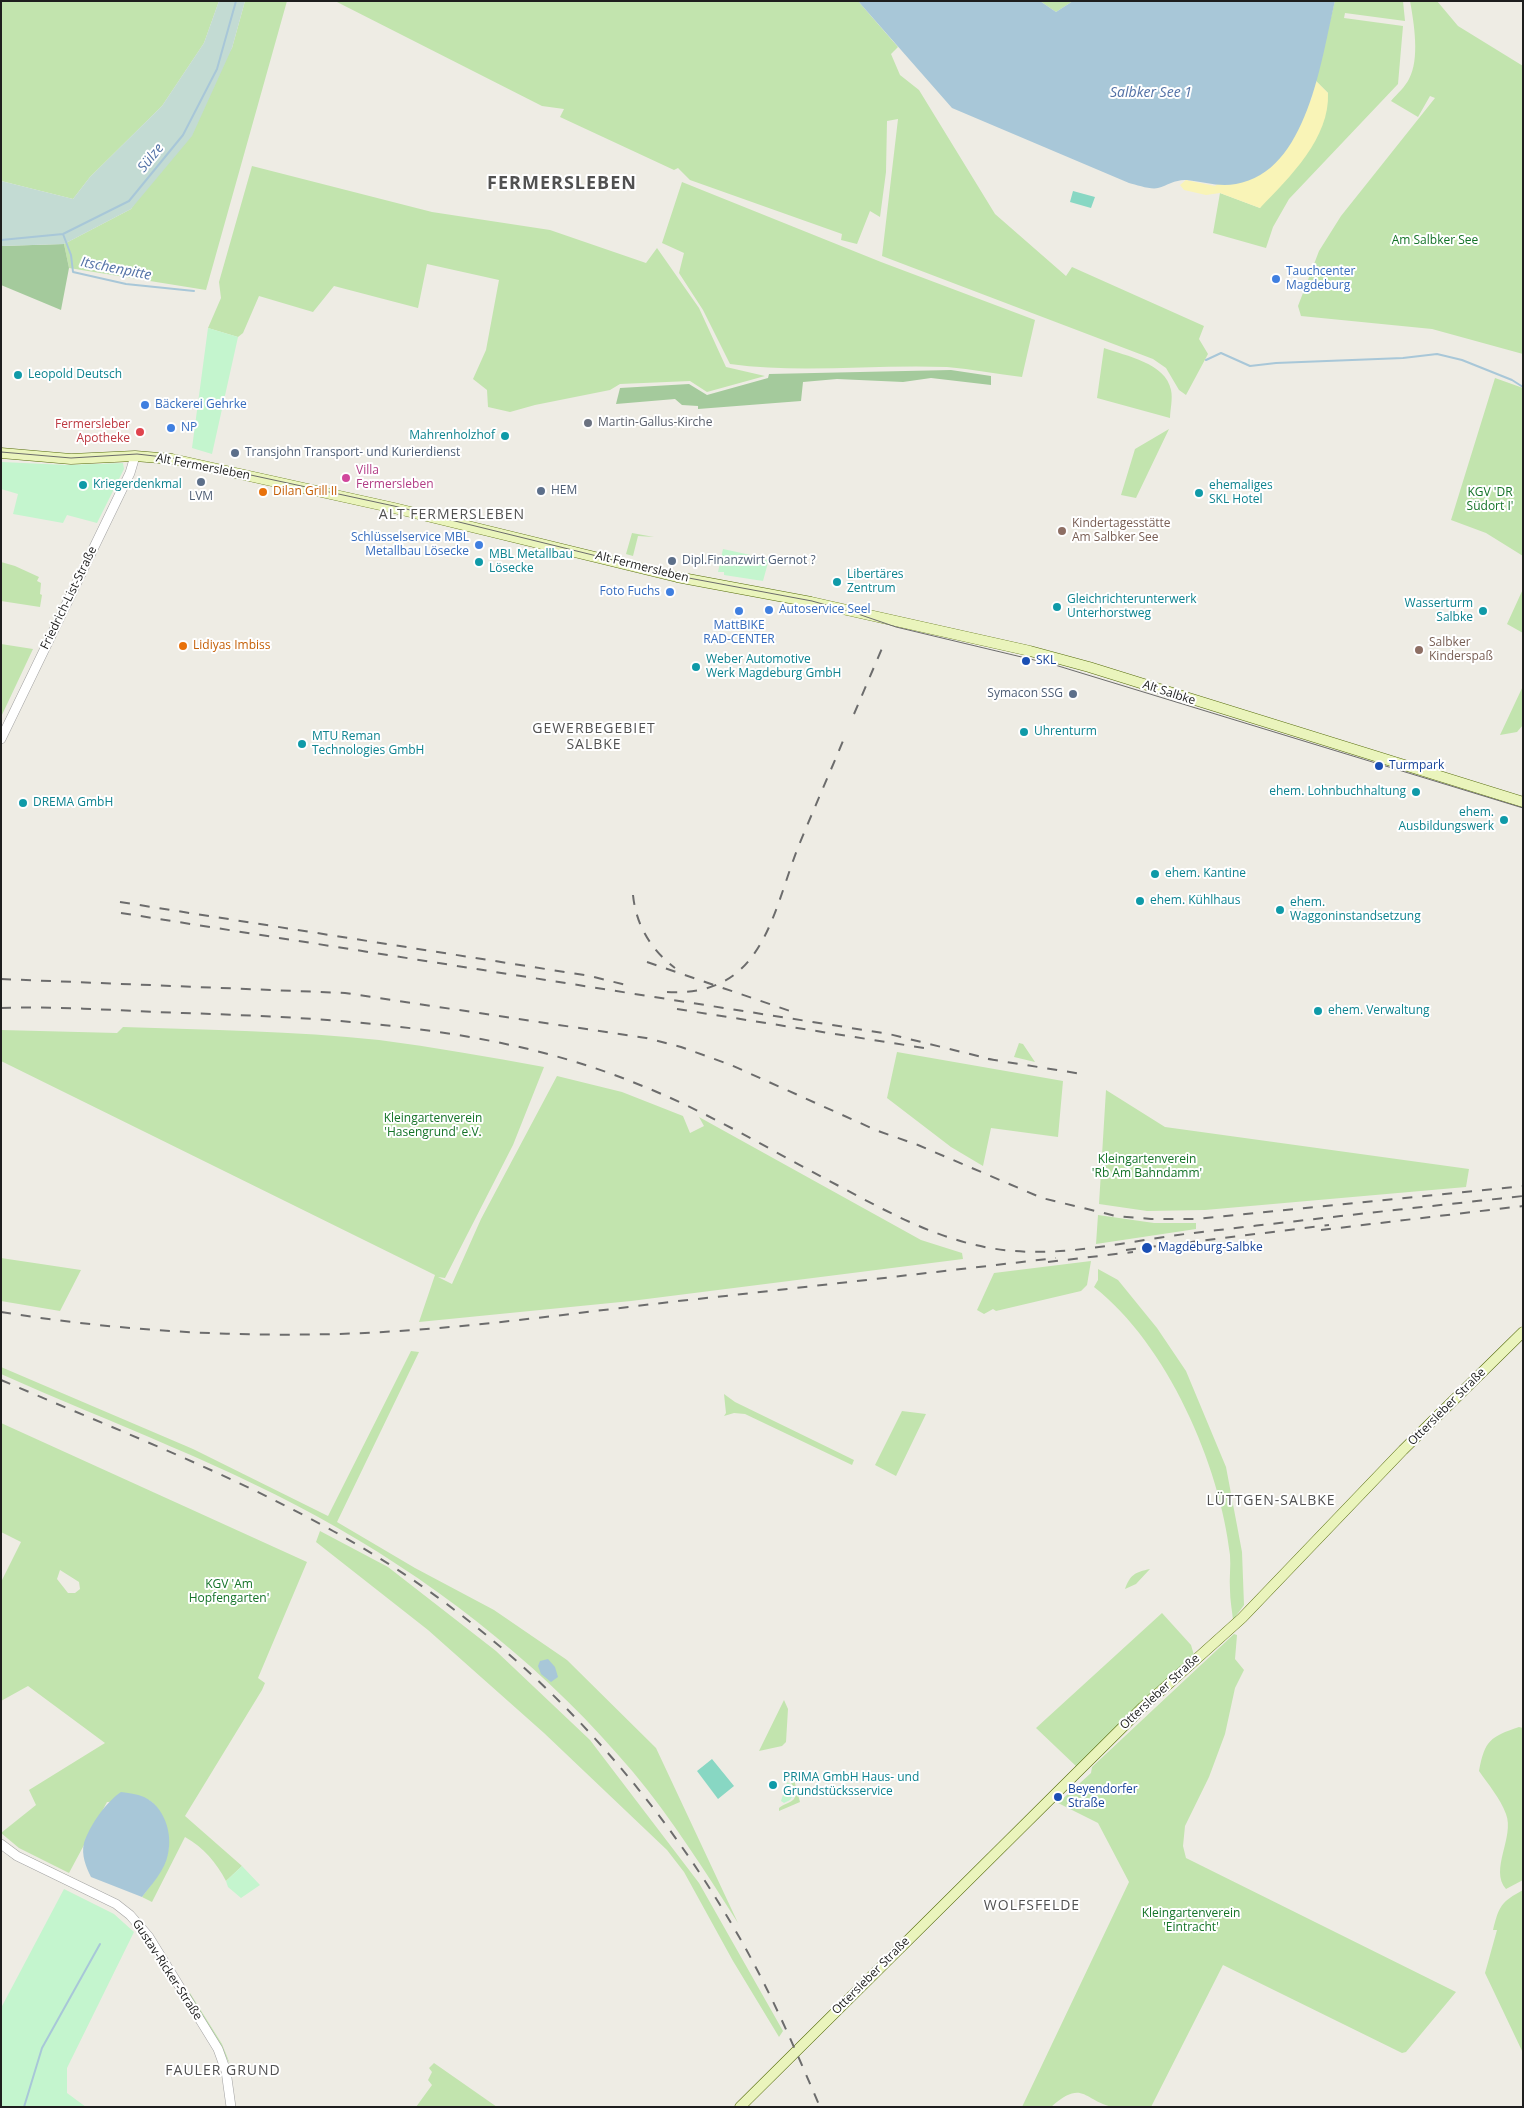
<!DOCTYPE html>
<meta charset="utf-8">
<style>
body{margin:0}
#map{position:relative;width:1524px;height:2108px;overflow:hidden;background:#eeece4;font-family:"Open Sans",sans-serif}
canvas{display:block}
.frame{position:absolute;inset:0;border:2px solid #1e1e1e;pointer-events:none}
</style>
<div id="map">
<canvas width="1524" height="2108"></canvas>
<div class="frame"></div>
</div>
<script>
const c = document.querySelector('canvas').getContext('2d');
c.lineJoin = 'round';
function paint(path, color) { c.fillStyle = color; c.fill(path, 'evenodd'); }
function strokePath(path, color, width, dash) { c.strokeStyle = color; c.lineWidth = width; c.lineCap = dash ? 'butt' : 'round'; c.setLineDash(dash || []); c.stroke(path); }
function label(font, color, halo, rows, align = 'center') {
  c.font = font + ' "Open Sans",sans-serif'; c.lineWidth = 4; c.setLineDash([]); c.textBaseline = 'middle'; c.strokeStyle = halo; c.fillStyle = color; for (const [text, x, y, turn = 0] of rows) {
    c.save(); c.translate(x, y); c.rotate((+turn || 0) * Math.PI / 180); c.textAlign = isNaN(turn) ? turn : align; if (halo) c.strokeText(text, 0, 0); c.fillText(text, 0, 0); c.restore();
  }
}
paint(new Path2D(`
 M 1,1 L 219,1 L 204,43 L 162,106 L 90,177 L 73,199 L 1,181 Z
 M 245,1 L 287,1 L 206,290 L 69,268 L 64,244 L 131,209 L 232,48 Z
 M 335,1 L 858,1 L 898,47 L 891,54 L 900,75 L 919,90 L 995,214 L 1066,276 L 1072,267 L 1204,326 L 1199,339 L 1208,354 L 1186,395 L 1179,390 L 1166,368 L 1153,359 L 882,256 L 898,119 L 887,121 L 886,172 L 880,217 L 870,211 L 857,244 L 841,240 L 842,234 L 690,180 L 678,168 L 674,170 L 560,117 L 564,109 L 542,106 Z
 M 1040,1 L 1073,1 L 1056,12 Z
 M 1335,1 L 1403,1 L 1405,21 L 1345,13 L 1344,18 L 1403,26 L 1398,84 L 1289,199 L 1273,227 L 1266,248 L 1213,233 L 1220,193 L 1260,208 L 1328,93 L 1315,80 Z
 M 1410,1 L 1437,1 L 1458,26 L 1523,66 L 1523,354 L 1432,329 L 1301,316 L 1298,306 L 1319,251 L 1341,216 L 1435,98 L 1430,96 L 1418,117 L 1391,101 C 1397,94 1405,87 1409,79 C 1420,59 1414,23 1410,1 Z
 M 252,166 L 432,212 L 550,230 L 646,263 L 657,248 L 699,308 L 726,367 L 765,376 L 707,392 L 690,381 L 620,384 L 610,390 L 535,405 L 510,412 L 488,407 L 487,390 L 473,379 L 486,350 L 499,280 L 427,264 L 418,308 L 334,286 L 313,312 L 259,296 L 243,333 L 238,337 L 208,328 L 221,298 L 219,282 Z
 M 682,182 L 881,262 L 1035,320 L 1022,377 C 997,374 972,369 947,367 C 874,364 802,374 730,364 L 703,310 L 679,273 L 684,253 L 662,243 Z
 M 1104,348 C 1126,356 1166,363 1171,390 C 1173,399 1170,410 1170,418 L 1097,398 Z
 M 1495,378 L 1523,388 L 1523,556 L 1486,533 L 1451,520 Z
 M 1169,429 L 1136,498 L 1121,495 L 1135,449 Z
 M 632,533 L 654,537 L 638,536 L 633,556 L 626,554 Z
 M 1,562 L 15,566 L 39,577 L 37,581 L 41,583 L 40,594 L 42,595 L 40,607 L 1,601 Z
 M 1523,589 L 1523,633 L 1507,624 Z
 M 1,644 L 33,649 L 1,717 Z
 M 1523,686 L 1523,725 L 1517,732 L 1500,735 Z
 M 123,1027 C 208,1030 294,1031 379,1040 C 434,1047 489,1057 544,1067 L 513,1145 L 445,1278 L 438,1277 L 452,1284 L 481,1219 L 557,1076 L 622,1092 L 683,1116 L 690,1133 L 704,1126 L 699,1117 L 921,1240 L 962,1253 L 963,1259 L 631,1301 L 419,1322 L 435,1275 L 1,1061 L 1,1030 L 117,1033 Z
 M 1019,1043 L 1023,1044 L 1035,1062 L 1014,1057 Z
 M 897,1052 L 1063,1081 L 1058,1137 L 991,1128 L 983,1166 L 951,1147 L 887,1098 Z
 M 1106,1090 L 1165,1127 L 1469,1169 L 1466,1187 L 1205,1210 L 1147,1211 L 1099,1204 Z
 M 1098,1215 L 1154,1223 L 1196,1223 L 1196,1229 L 1096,1244 Z
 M 1,1258 L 81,1270 L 60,1311 L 1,1301 Z
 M 1091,1261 L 1087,1285 L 1081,1291 L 996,1311 L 993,1309 L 984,1314 L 977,1310 L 994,1273 Z
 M 1098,1269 L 1118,1280 L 1157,1328 L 1186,1371 L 1226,1467 L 1242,1552 L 1244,1605 L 1233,1620 C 1232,1610 1230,1600 1230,1590 C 1229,1578 1231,1567 1230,1555 C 1220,1465 1167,1344 1094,1287 L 1098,1280 Z
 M 411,1351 L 419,1352 L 337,1522 L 415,1568 L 494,1610 L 567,1660 L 656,1748 L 738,1923 C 705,1871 672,1819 633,1772 C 550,1673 448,1591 336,1527 C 230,1466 113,1424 1,1374 L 1,1367 L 193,1449 L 328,1516 Z
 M 724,1394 L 735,1402 L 854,1460 L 852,1465 L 745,1414 L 734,1413 L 724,1416 L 726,1413 Z
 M 902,1411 L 926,1414 L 896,1476 L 875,1465 Z
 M 1,1423 L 307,1562 L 258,1678 L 265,1683 L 262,1690 L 185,1816 L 242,1866 L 226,1881 C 216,1862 204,1848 185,1837 L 152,1902 L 142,1897 C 160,1872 177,1854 164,1823 C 161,1813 158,1807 149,1800 L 107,1802 L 69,1873 L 19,1848 L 1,1833 L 36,1805 L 29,1790 L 105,1743 L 28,1686 L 1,1701 L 1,1582 L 21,1542 L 1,1532 ZM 60,1570 L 79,1582 L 80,1589 L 75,1593 L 68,1593 L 57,1579 Z
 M 320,1531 L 388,1567 L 496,1651 L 590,1740 L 699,1883 L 783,2031 L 779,2037 L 733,1961 L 684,1872 L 667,1850 L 544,1733 L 428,1630 L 316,1542 Z
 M 1150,1569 L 1136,1584 L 1125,1589 C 1130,1575 1135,1572 1150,1569 Z
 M 1162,1613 L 1191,1645 L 1194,1655 L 1077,1767 L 1036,1728 Z
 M 1234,1634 L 1237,1635 L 1235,1659 L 1244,1670 L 1235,1688 L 1225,1734 L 1209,1777 L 1185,1826 L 1183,1846 L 1186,1858 L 1456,1992 L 1406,2052 L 1402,2053 L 1223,1965 L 1151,2107 C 1139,2107 1123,2108 1112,2107 C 1083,2100 1083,2079 1051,2107 L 1022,2107 L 1129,1882 L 1098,1823 L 1058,1803 L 1091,1773 L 1092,1767 Z
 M 784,1700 L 788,1709 L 786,1742 L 782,1746 L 759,1751 Z
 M 1519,1727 L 1523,1728 L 1523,1880 L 1506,1889 C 1489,1870 1515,1837 1506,1814 C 1500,1798 1488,1784 1479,1771 C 1485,1740 1490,1737 1519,1727 Z
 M 789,1776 L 793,1776 L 800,1802 L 779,1811 L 779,1808 C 783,1804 791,1803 794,1799 C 800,1790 788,1783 789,1776 Z
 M 1523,1890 L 1523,2053 L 1485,1973 L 1497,1930 L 1493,1930 C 1499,1906 1501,1902 1523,1890 Z
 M 190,1993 L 222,2044 L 230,2064 L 189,1994 Z
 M 434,2063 L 497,2107 L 416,2107 L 432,2085 L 428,2080 L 432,2072 L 429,2068 Z`), '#c2e4ae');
paint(new Path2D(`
 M 64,244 L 69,268 L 61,310 L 1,285 L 1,246 Z
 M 951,370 L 991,376 L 991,385 L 931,378 L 903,382 L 837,379 L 803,382 L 801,401 L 698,409 L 698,406 L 682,405 L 675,399 L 616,404 L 620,388 L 689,384 L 707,395 L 768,378 L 769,374 Z`), '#a4ca9c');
paint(new Path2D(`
 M 219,1 L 245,1 L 232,48 L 192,136 L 131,209 L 64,244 L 1,246 L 1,181 L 73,199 L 90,177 L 162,106 L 204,43 Z`), '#c3dbd3');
paint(new Path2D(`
 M 1315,80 L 1328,93 C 1330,138 1290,177 1260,208 L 1220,193 L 1206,195 L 1184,190 L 1180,185 L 1186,180 L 1215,186 L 1311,100 Z`), '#f9f4b7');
paint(new Path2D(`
 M 208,328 L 238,337 L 212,454 L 192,448 Z
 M 2,462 L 67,465 L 123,463 L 124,469 L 97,523 L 67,515 L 63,523 L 13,514 L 18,494 L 1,489 Z
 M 723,549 L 769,559 L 763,581 L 724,575 L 724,572 L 718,572 Z
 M 787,1782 L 792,1785 L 795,1794 L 790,1800 L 784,1803 L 781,1801 Z
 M 242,1866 L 260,1885 L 241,1898 L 228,1887 L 226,1881 Z
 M 64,1889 L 114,1914 L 134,1932 L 67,2068 L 67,2093 L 86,2107 L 1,2107 L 1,2008 Z`), '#c4f5ce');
paint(new Path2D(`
 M 1073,191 L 1095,197 L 1091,208 L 1070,202 Z
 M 712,1759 L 734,1786 L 718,1799 L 697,1771 Z`), '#88d7c3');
paint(new Path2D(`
 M 858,1 L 1040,1 L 1056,12 L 1073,1 L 1335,1 C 1321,59 1308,172 1236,184 C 1218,187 1205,182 1187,180 C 1176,179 1168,185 1158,188 C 1151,190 1137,185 1129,183 L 952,108 Z
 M 548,1659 L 555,1667 L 558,1677 L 551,1682 L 541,1674 L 538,1666 L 540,1661 Z
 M 121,1792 C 128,1793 137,1794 144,1797 C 164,1806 173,1833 168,1854 C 165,1870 152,1884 142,1897 L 91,1877 C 86,1867 81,1855 84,1843 C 90,1825 106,1802 121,1792 Z`), '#a8c7d8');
strokePath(new Path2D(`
 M 63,234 L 71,255 L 73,272 L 126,284 L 194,291
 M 1,240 L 63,234 L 129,201 L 183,135 L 217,69 L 236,1
 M 1206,360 L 1221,353 L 1250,366 L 1276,363 L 1403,358 L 1437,354 L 1462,360 L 1512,380 L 1523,387
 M 24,2107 L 42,2048 L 100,1944`), '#a8c7d8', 2);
const tertiary = new Path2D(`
 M 1,739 L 130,473 L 135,456
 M 1,1844 L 17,1856 L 116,1904 L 130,1915 L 149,1937 L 218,2049 L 226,2071 L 231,2107`);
const secondary = new Path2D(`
 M 1,453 L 71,459 L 135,456 L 172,459 L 394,508 L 677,577 L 811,602 L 1030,651 L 1089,667 L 1523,802
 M 740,2107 L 1143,1707 L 1242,1618 L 1403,1450 L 1523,1332`);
strokePath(tertiary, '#a2a2a2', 10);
strokePath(secondary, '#566c0d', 11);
strokePath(tertiary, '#fff', 9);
strokePath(secondary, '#eaf4bc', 10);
strokePath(new Path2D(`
 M 1,452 L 71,458 L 137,454 L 172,458 L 394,506 L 678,576 L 812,601 L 858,614 L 896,627 L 1055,665 L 1523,808`), '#6c6c6c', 1);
strokePath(new Path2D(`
 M 854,714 L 883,646
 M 633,895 C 636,925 651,950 675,968
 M 120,902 L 590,976 L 626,985
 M 121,913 L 889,1034 L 994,1060
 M 647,962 L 790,1011
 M 1,979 L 345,993 L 646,1038 L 681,1047 L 731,1065 L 878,1131 L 918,1145 L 1042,1198 L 1116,1216 L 1151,1219 L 1197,1219 L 1523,1186
 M 667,992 C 761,997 771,919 797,850 C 812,813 828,777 843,741
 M 1,1008 C 62,1006 122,1011 183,1013 C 334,1018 499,1026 640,1085 C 708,1112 772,1151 837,1185 C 886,1211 934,1238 990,1248 C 1058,1260 1126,1241 1193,1233 C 1303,1220 1413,1208 1523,1196
 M 677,1009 L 924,1048
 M 988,1059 L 1082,1074
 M 1321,1230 L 1523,1206
 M 1126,1250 L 1329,1225
 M 1048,1262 L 1133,1252
 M 1,1312 C 112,1330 224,1337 336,1334 C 447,1331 559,1315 670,1302 C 799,1288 927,1273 1056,1258
 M 1,1380 C 112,1428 227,1472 333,1531 C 505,1625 646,1772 742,1942 C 772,1995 796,2051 820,2107`), '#6c6c6c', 2, [10, 10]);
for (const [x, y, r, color] of [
 [1276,279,5,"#3f7fe0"],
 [18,375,5,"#0f9aa8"],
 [145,405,5,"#3f7fe0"],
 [588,423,5,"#6b7280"],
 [171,428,5,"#3f7fe0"],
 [140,432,5,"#e0444e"],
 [505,436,5,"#0f9aa8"],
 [235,453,5,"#5c6f8a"],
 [346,478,5,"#d1479c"],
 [201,482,5,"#5c6f8a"],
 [83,485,5,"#0f9aa8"],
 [541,491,5,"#5c6f8a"],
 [263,492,5,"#e8710a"],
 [1199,493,5,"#0f9aa8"],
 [1062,531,5,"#8d6e63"],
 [479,545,5,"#3f7fe0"],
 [672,561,5,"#5c6f8a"],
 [479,562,5,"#0f9aa8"],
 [837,582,5,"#0f9aa8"],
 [670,592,5,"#3f7fe0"],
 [1057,607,5,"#0f9aa8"],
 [769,610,5,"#3f7fe0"],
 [739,611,5,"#3f7fe0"],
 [1483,611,5,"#0f9aa8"],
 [183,646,5,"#e8710a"],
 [1419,650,5,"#8d6e63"],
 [1026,661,5,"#1a4fb4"],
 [696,667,5,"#0f9aa8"],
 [1073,694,5,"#5c6f8a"],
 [1024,732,5,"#0f9aa8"],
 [302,744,5,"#0f9aa8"],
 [1379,766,5,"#1a4fb4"],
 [1416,792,5,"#0f9aa8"],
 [23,803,5,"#0f9aa8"],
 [1504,820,5,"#0f9aa8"],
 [1155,874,5,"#0f9aa8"],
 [1140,901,5,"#0f9aa8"],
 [1280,910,5,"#0f9aa8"],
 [1318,1011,5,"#0f9aa8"],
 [1147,1248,6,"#1a4fb4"],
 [773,1785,5,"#0f9aa8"],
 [1058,1797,5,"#1a4fb4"]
]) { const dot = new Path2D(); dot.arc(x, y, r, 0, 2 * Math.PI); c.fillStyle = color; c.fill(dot); strokePath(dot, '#fff', 2); }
label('12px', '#147328', '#fff', [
 ["Am Salbker See",1435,241],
 ["KGV 'DR",1490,493],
 ["Südort I'",1490,507],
 ["Kleingartenverein",433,1119],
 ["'Hasengrund' e.V.",433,1133],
 ["Kleingartenverein",1147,1160],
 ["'Rb Am Bahndamm'",1147,1174],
 ["KGV 'Am",229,1585],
 ["Hopfengarten'",229,1599],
 ["Kleingartenverein",1191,1914],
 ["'Eintracht'",1191,1928]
]);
label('12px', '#366cbe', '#fff', [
 ["Tauchcenter",1286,272],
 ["Magdeburg",1286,286],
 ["Bäckerei Gehrke",155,405],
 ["NP",181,428],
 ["Schlüsselservice MBL",469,538,"right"],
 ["Metallbau Lösecke",469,552,"right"],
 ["Foto Fuchs",660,592,"right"],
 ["Autoservice Seel",779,610],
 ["MattBIKE",739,626,"center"],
 ["RAD-CENTER",739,640,"center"]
], 'left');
label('12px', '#0d838f', '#fff', [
 ["Leopold Deutsch",28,375],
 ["Mahrenholzhof",495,436,"right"],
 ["Kriegerdenkmal",93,485],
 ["ehemaliges",1209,486],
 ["SKL Hotel",1209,500],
 ["MBL Metallbau",489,555],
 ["Lösecke",489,569],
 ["Libertäres",847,575],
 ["Zentrum",847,589],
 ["Gleichrichterunterwerk",1067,600],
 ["Unterhorstweg",1067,614],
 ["Wasserturm",1473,604,"right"],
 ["Salbke",1473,618,"right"],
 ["Weber Automotive",706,660],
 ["Werk Magdeburg GmbH",706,674],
 ["Uhrenturm",1034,732],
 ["MTU Reman",312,737],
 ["Technologies GmbH",312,751],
 ["ehem. Lohnbuchhaltung",1406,792,"right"],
 ["DREMA GmbH",33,803],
 ["ehem.",1494,813,"right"],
 ["Ausbildungswerk",1494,827,"right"],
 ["ehem. Kantine",1165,874],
 ["ehem. Kühlhaus",1150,901],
 ["ehem.",1290,903],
 ["Waggoninstandsetzung",1290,917],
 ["ehem. Verwaltung",1328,1011],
 ["PRIMA GmbH Haus- und",783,1778],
 ["Grundstücksservice",783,1792]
], 'left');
label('12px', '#5b616d', '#fff', [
 ["Martin-Gallus-Kirche",598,423]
], 'left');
label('12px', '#be3a42', '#fff', [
 ["Fermersleber",130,425],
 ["Apotheke",130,439]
], 'right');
label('12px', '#4e5e75', '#fff', [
 ["Transjohn Transport- und Kurierdienst",245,453],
 ["HEM",551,491],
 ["LVM",201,497,"center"],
 ["Dipl.Finanzwirt Gernot ?",682,561],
 ["Symacon SSG",1063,694,"right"]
], 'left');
label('12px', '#1e1e1e', '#fff', [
 ["Alt Fermersleben",203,467,11],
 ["Alt Fermersleben",642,567,14],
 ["Friedrich-List-Straße",69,598,-64],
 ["Alt Salbke",1169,693,18],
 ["Ottersleber Straße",1447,1407,-45],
 ["Ottersleber Straße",1160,1692,-43],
 ["Gustav-Ricker-Straße",167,1970,57],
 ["Ottersleber Straße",871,1976,-45]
]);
label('12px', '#b23c85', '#fff', [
 ["Villa",356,471],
 ["Fermersleben",356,485]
], 'left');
label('12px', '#c56008', '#fff', [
 ["Dilan Grill II",273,492],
 ["Lidiyas Imbiss",193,646]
], 'left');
label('12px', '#785e54', '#fff', [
 ["Kindertagesstätte",1072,524],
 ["Am Salbker See",1072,538],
 ["Salbker",1429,643],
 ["Kinderspaß",1429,657]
], 'left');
label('12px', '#164399', '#fff', [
 ["SKL",1036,661],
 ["Turmpark",1389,766],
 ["Magdeburg-Salbke",1158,1248],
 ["Beyendorfer",1068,1790],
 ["Straße",1068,1804]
], 'left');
label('italic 14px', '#5271a6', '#fff', [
 ["Salbker See 1",1151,93],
 ["Sülze",151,158,-51],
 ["Itschenpitte",116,269,11]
]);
c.letterSpacing = '1px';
label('14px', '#515151', '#fff', [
 ["ALT FERMERSLEBEN",452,515],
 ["GEWERBEGEBIET",594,729],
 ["SALBKE",594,745],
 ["LÜTTGEN-SALBKE",1271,1501],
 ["WOLFSFELDE",1032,1906],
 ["FAULER GRUND",223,2071]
]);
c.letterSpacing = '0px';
c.letterSpacing = '1px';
label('bold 18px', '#515151', '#fff', [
 ["FERMERSLEBEN",562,184]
]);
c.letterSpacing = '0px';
</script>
